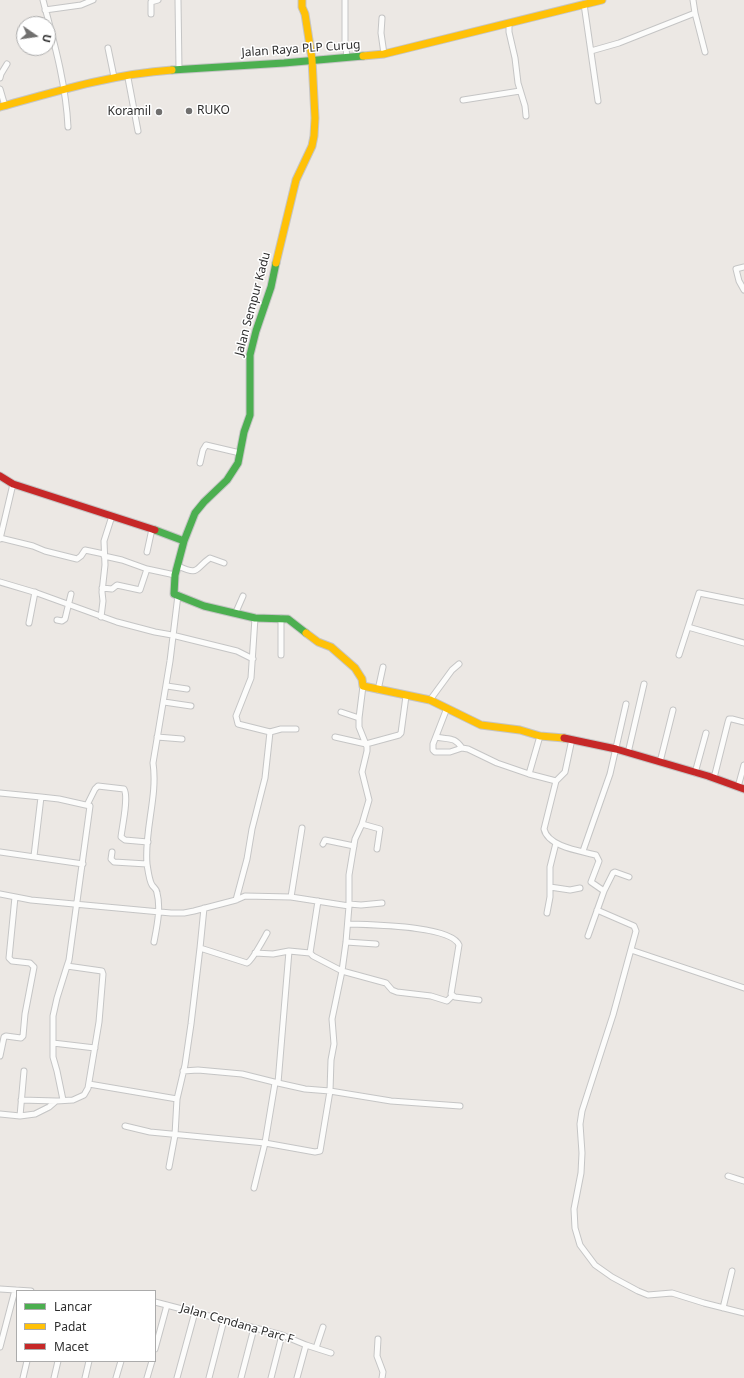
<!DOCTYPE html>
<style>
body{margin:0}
#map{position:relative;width:744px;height:1378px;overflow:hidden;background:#ece8e4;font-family:"Noto Sans",sans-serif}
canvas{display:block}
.legend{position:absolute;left:16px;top:1290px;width:140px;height:72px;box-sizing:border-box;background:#fff;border:1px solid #ababab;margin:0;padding:5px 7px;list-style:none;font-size:12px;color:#2e2e2e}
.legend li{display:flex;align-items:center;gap:8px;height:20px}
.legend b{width:20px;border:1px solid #ababab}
.north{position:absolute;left:16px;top:16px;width:40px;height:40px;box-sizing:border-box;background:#fff;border:1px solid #ababab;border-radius:50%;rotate:103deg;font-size:11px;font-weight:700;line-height:16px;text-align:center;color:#2e2e2e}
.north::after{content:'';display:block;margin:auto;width:14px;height:18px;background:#706f6e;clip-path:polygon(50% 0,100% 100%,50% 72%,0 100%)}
</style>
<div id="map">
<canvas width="744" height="1378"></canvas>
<ul class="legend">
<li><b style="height:5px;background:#4caf50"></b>Lancar</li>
<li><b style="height:5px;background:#ffc107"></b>Padat</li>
<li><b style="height:5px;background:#c62828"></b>Macet</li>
</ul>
<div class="north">U</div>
</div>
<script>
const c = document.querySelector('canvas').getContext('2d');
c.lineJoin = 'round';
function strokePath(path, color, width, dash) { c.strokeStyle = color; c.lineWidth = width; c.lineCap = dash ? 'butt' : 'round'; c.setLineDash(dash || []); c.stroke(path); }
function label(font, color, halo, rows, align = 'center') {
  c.font = font + ' "Noto Sans",sans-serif'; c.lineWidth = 3; c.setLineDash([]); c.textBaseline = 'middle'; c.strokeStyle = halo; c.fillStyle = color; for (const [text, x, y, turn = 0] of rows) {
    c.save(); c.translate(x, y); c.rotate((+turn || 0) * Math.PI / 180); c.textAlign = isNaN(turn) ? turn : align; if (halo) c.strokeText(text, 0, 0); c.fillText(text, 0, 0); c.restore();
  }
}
const street = new Path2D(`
 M 43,0 C 54,42 66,84 68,127
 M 178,0 L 179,69
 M 345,0 L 345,41 L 347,57
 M 584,4 L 598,101
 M 45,10 L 81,5 L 93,0
 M 695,13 L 705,52
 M 151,14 L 151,2 L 158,0
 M 382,18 L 381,33 L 384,54
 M 509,24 L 509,32 L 515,58 L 518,83 L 525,106 L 526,116
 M 108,48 L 114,77
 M 591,51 L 619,43 L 695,13 L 693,0
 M 129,75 L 128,78 L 138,131
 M 0,78 L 1,74 L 7,64
 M 0,89 L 5,106
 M 463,100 L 520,91
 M 744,267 L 736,269 L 739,281 L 744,290
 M 200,463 L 203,450 L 206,445 L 240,453
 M 0,538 L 33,546 L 45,551 L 77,559 L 81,556 L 85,550 L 104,554
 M 0,539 L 13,484
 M 147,552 L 152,529
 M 104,556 L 122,560 L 147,569
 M 178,566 C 200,576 194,569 210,558 L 224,563
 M 0,582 L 37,593 L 117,622 L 155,632 L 172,635 L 237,651 L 253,659
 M 102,588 L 112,589 L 117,585 L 140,590 L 147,569 L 175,575
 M 236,612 L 243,596
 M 101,617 L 103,601 L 102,592 L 105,565 L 104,541 L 112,516
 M 255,618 L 251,678 L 236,716 L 238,724 L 270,732
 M 57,620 L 62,621 L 65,619 L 71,594
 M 29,623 L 35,592
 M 688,627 L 744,643
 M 281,655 L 281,618
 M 679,655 L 699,593 L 744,602
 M 167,686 L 187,689
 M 363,686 L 359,718 L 359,727 L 367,747 L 367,751 L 362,772 L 369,800 L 362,824 L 380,829 L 377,849
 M 378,690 L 383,667
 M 430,700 L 452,670 L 459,664
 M 164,702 L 191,706
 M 447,708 L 433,744 L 433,750 L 435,752 L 450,752 L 462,748 L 468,749 L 497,763 L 529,774 L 540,736
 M 341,712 L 359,718
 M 157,737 L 182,739
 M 335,737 L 366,744 L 399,735 L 401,733 L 406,696
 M 436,737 C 449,740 454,736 462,748
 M 572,739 L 565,772 L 556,781 L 544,829 C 548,847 581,851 596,855 L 599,861 L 591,882 L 604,891 L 588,936
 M 628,753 L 644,684
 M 660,762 L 673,710
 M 695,773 L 706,733
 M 529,774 L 556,781
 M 714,778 L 728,722 L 729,719 L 732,719 L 744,722
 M 738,787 L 744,765
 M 0,793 L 41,797
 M 87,805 L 95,789 L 98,786 L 124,789 C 129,797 122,827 121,837 L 125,840 L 148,842
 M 556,843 L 550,867 L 550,887 L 570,890 L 580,888
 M 323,844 L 325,840 L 354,846
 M 583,851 L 610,774 L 626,704
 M 0,852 L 83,864
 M 112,852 L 111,859 L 114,862 L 147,864
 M 604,891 L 613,873 L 615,872 L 629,877
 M 0,894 L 31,900 L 171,913 L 184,913 L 194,911 L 236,900 L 245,896 L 291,897 L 349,906 L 349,875 L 355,839 L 362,824
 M 291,897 L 302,828
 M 236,900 L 247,859 L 252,829 L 265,778 L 270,732 L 281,729 L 296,729
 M 349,904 L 361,905 L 382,903
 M 597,910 L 634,926 L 636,931 L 613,1015 L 582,1111 L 580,1124 L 582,1153 L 581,1173 L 574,1209 L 575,1228 L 580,1245 L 595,1265 L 612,1277 L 638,1291 L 648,1295 L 672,1293 L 704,1303 L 744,1313
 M 547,913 L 550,897 L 550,887
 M 348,924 C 368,925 451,925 459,945 L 451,994 L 455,997 L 479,1000
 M 154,942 C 157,926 161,908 157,893 C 157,889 154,888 152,885 C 149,880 148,870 147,864 C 144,831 158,796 153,763 L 170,661 L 178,595
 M 346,942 L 376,944
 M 200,948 L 204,908
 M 631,950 L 744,988
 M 289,951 L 310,953 L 313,956 L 342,971 L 386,983 L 392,990 L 397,992 L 431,996 L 447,1001 L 452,996
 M 310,953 L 318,901
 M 53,1043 L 95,1048
 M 0,1056 L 4,1037 L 6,1036 L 21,1038 L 23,1036 L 25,1014 L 34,967 L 30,963 L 12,961 L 9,958 L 15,897
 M 183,1071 L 198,1070 L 242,1074 L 278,1083 L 289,951 L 273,954 L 255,953
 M 278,1083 L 305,1089 L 330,1091 L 391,1101 L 460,1106
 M 89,1084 L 177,1099
 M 21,1100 L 56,1101
 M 63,1100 L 57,1071 L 53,1057 L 53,1016 L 57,998 L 67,966
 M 0,1114 L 20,1116 L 35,1114 L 49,1107 L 56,1101 L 73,1100 L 84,1095 L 88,1088 L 99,1022 L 103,974 L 102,971 L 67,966 L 69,960 L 90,806 L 59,799 L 41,797 L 34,856
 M 20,1116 L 24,1071
 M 125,1126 L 150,1132 L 265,1143 L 315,1152 L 320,1151 L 330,1091 L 331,1060 L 334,1044 L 332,1019 L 342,971 L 346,942 L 349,906
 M 169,1167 L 175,1135 L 177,1099 L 185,1065 L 191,1024 L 200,948 L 247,963 C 252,961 263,940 267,933
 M 728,1176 L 744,1181
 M 254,1188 L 265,1143 L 275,1083
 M 0,1289 L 31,1291
 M 155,1302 L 282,1335 L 306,1345 L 331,1353
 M 723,1308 L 732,1271
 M 378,1339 L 377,1356 L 383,1372 L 382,1378
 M 0,1347 L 15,1290
 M 316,1348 L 323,1327
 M 155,1349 L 167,1305
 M 23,1378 L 27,1361
 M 54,1378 L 58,1361
 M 85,1378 L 89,1361
 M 116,1378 L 121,1361
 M 147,1378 L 152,1361
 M 177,1378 L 195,1312
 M 209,1378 L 224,1320
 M 241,1378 L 254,1328
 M 271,1378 L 282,1335
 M 297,1378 L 306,1345`);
const fast = new Path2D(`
 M 172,70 L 284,63 L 363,56
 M 155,530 L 184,541 L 175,575 L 174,594 L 204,606 L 255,618 L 288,619 L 306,633
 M 184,541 L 195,513 L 204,502 L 227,480 L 238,463 L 244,432 L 250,415 L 250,355 L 256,331 L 271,287 L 276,263`);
const slow = new Path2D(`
 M 363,56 L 384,54 L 602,0
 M 0,107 C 57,91 113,74 172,70
 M 276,263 L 296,180 L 312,146 L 314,136 L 315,118 L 312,59 L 305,14 L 302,7 L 302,0
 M 306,633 L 318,642 L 331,647 L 355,668 L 362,679 L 363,686 L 430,700 L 481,725 L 520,730 L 540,736 L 564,738`);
const jam = new Path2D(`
 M 0,476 L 13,484 L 155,530
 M 564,738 L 616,749 L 708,776 L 744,789`);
strokePath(street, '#c5c5c5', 7);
strokePath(fast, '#c5c5c5', 9);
strokePath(slow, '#c5c5c5', 9);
strokePath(jam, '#c5c5c5', 9);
strokePath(street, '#fcfcfb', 5);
strokePath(fast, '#4caf50', 7);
strokePath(slow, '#ffc107', 7);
strokePath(jam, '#c62828', 7);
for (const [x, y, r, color] of [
 [189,111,4,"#706f6e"],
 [159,112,4,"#706f6e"]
]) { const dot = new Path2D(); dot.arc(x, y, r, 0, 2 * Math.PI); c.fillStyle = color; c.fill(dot); strokePath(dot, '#fff', 1.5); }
label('12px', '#2e2e2e', '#fff', [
 ["Jalan Raya PLP Curug",301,49,-4],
 ["Jalan Sempur Kadu",253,304,-75],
 ["Jalan Cendana Parc F",237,1324,16]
]);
label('12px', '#2e2e2e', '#fff', [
 ["RUKO",197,111],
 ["Koramil",151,112,"right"]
], 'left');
</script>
